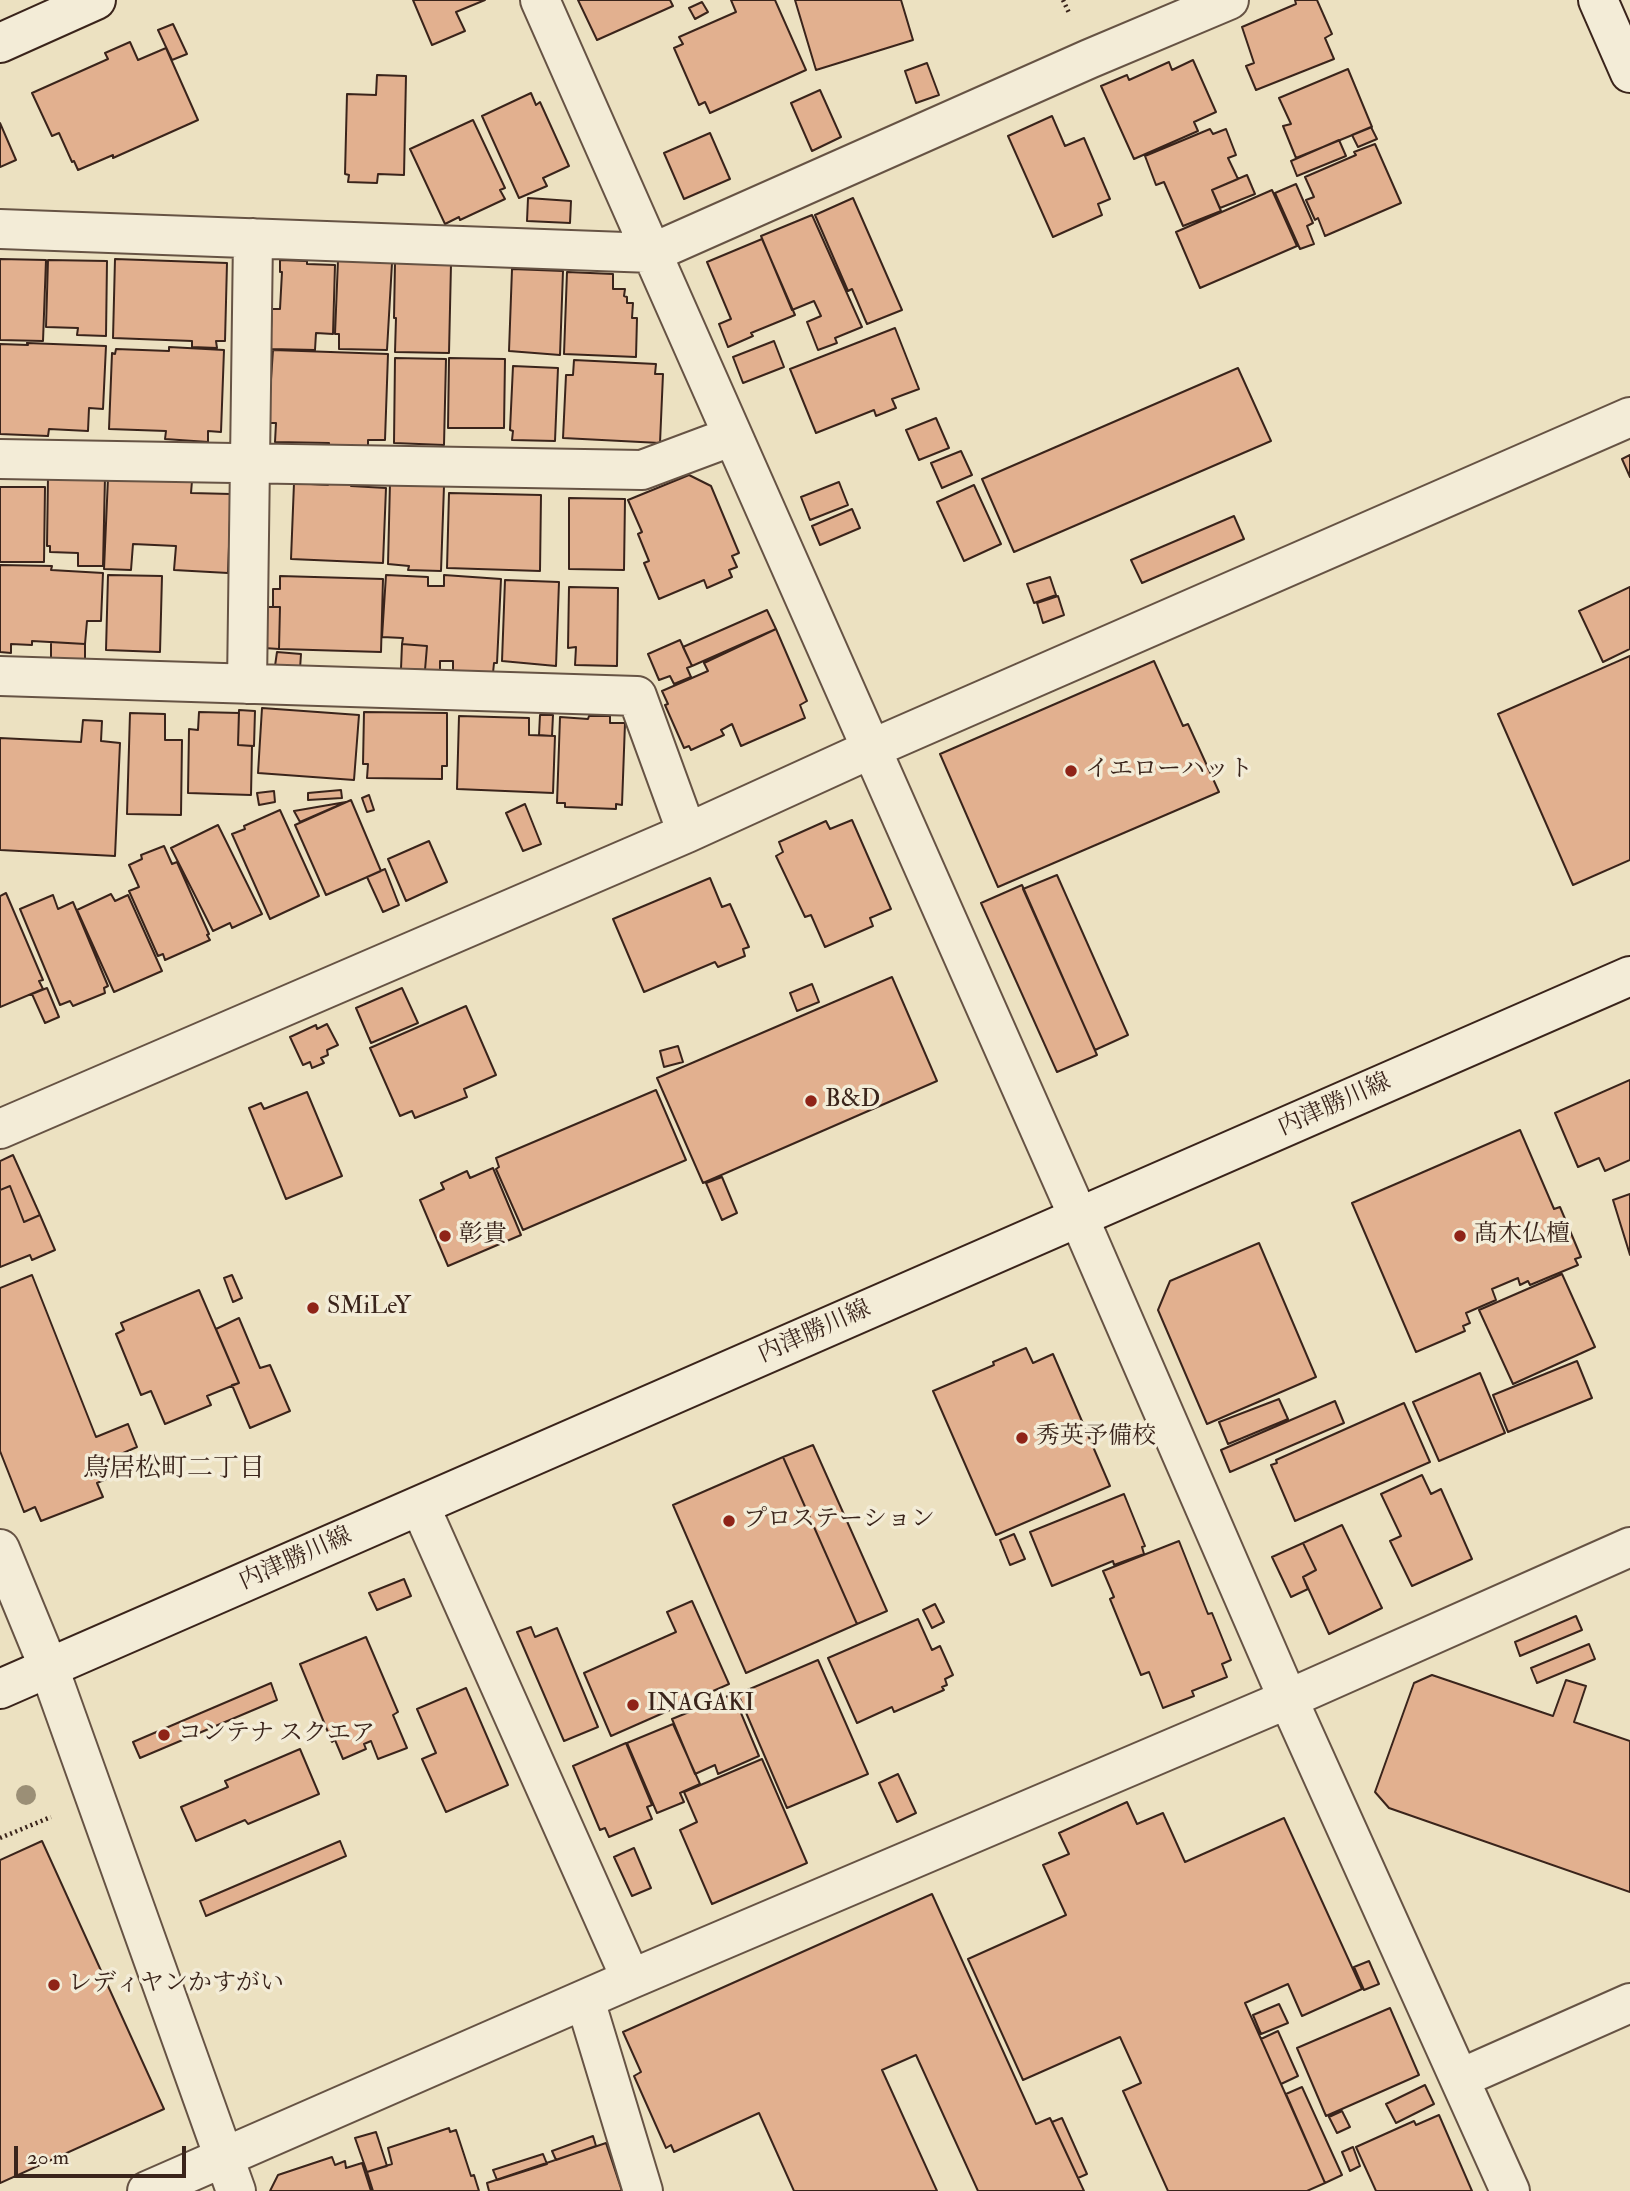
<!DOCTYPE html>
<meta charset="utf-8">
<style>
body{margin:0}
#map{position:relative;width:1630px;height:2191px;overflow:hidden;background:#ece1c1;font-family:"IM FELL Double Pica",serif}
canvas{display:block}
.scale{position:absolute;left:14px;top:2146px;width:172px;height:32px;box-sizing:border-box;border:4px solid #3a241b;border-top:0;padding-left:9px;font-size:21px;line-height:24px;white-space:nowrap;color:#3a241b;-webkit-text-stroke:5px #f3ecd7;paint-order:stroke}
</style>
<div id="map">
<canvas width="1630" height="2191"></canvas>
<div class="scale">20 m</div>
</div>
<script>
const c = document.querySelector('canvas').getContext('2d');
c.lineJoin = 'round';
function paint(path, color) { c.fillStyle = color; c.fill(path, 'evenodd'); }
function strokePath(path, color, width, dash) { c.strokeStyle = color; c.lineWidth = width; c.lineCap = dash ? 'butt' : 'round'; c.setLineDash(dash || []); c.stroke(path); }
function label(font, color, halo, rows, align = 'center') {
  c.font = font + ' "IM FELL Double Pica","Noto Serif JP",serif'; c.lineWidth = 7; c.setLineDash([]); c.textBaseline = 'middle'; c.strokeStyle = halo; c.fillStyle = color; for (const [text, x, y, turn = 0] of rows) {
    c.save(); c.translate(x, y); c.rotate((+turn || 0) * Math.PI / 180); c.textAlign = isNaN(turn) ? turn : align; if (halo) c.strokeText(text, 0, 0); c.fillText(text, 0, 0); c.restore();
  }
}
const building = new Path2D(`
 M 413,0 L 485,0 L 456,12 L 465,31 L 432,45 Z
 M 578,0 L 670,0 L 673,6 L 597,40 Z
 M 731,0 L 775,0 L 806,70 L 710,113 L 705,102 L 699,105 L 674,48 L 683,44 L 679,37 L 736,12 Z
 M 795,0 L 901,0 L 913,40 L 816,70 Z
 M 1295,0 L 1317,0 L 1332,34 L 1325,38 L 1334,59 L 1256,90 L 1246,66 L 1254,63 L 1242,27 L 1296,4 Z
 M 702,2 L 708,12 L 695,19 L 689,8 Z
 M 173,24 L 187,54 L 172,60 L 158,30 Z
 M 130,42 L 138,60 L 166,48 L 198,120 L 113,158 L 113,155 L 78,170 L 74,161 L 72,162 L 59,133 L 52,136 L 32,93 L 108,59 L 105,53 Z
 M 1193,60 L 1216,112 L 1194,122 L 1198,131 L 1134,159 L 1101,86 L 1127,75 L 1129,80 L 1169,62 L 1172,70 Z
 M 927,63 L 939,95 L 916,103 L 905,71 Z
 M 1348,69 L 1372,127 L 1296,158 L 1283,126 L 1291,124 L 1279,98 Z
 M 377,75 L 406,76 L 404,175 L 378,174 L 377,183 L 348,182 L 349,175 L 345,174 L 347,94 L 376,95 Z
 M 820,90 L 841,137 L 812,151 L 791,103 Z
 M 531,93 L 536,105 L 540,102 L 569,166 L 543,178 L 547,186 L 519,198 L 482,116 Z
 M 1052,116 L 1065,146 L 1084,138 L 1110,199 L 1098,204 L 1102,215 L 1053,237 L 1008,136 Z
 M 473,120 L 505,188 L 500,190 L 505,199 L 460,220 L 459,217 L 445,224 L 410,149 Z
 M 0,123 L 16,160 L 0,167 Z
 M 1371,127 L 1377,139 L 1358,147 L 1352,135 Z
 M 1210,129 L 1213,134 L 1226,129 L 1236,155 L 1228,158 L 1238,179 L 1212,190 L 1221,211 L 1183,226 L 1164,182 L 1156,185 L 1145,156 Z
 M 710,133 L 730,179 L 684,199 L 664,153 Z
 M 1339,140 L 1346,156 L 1297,176 L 1291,161 Z
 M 1375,144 L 1401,203 L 1325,236 L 1318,218 L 1315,220 L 1306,200 L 1314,197 L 1305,177 L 1356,155 L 1354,152 Z
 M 1247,175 L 1255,194 L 1220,208 L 1212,190 Z
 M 1296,184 L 1313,223 L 1307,226 L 1314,244 L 1300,249 L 1275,193 Z
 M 1272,190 L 1297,246 L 1200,288 L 1176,232 Z
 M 528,198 L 571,201 L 570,223 L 527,221 Z
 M 853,198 L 902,310 L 867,324 L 852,289 L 848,291 L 815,215 Z
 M 812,215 L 862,327 L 835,338 L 837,343 L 818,350 L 807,322 L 821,316 L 814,301 L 792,310 L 761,236 Z
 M 762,239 L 795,315 L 751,333 L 753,336 L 728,347 L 719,324 L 731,319 L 707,262 Z
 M 0,259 L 46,260 L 43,341 L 0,340 Z
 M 115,259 L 227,263 L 225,341 L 216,341 L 217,348 L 192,347 L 192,341 L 113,338 Z
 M 48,260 L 107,261 L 106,336 L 77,335 L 78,328 L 46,327 Z
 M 280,260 L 307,261 L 307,264 L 335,265 L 333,334 L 316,333 L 315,350 L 270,349 L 272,309 L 280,309 L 282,272 L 280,272 Z
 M 338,260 L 392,263 L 387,350 L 339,349 L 339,334 L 335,334 Z
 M 395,262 L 451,264 L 449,353 L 395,352 L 396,318 L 394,318 Z
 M 512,269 L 563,271 L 560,355 L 509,351 Z
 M 567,272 L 613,274 L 613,289 L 625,289 L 624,296 L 627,297 L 627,303 L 633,303 L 632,318 L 637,318 L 636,357 L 564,354 Z
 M 895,328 L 919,389 L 892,399 L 896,408 L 876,416 L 874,410 L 816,433 L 790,369 Z
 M 774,341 L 784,367 L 743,383 L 733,357 Z
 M 27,343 L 106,346 L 103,409 L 89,408 L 88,431 L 49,429 L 48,436 L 0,434 L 0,344 L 28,345 Z
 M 169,347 L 224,350 L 221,432 L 208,431 L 208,442 L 165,439 L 166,431 L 109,429 L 112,353 L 115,354 L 116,349 L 169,351 Z
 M 273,350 L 388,354 L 385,440 L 368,440 L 368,447 L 329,446 L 329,443 L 275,442 L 276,423 L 268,423 Z
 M 395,358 L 446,359 L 444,445 L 394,443 Z
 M 449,358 L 505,359 L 504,428 L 448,428 Z
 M 574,360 L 656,364 L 655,374 L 663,374 L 660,443 L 563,438 L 566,375 L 573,375 Z
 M 513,366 L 558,368 L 555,441 L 512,440 L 513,431 L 510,430 Z
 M 1238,368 L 1271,441 L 1014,552 L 982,479 Z
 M 936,418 L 949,448 L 919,460 L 906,430 Z
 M 961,451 L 972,475 L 942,488 L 931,463 Z
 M 1630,455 L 1630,477 L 1622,459 Z
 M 689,475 L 711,486 L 739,553 L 732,556 L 737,567 L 729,570 L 732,577 L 707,588 L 704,580 L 659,599 L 644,563 L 649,561 L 638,534 L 642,532 L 628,500 Z
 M 48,476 L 105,477 L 103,566 L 78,566 L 78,553 L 50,552 L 50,546 L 47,546 Z
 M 108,478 L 192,481 L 191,493 L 231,494 L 228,573 L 174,570 L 176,546 L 133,544 L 131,570 L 104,569 Z
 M 327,480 L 351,481 L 351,486 L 386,488 L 383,563 L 291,559 L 294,483 L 328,485 Z
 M 390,482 L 444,486 L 441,571 L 408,570 L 409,566 L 388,564 Z
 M 839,482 L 848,505 L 810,520 L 801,497 Z
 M 974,485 L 1001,544 L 964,561 L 937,502 Z
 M 0,487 L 45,487 L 44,562 L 0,562 Z
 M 449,493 L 541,495 L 540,571 L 447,568 Z
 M 569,498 L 625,499 L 624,570 L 569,569 Z
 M 852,509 L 860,528 L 820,545 L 812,526 Z
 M 1234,516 L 1244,539 L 1142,583 L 1131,560 Z
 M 0,565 L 52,566 L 51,570 L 103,573 L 101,621 L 87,621 L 85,644 L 32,641 L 32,645 L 11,644 L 11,653 L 0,652 Z
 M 108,575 L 162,576 L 160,652 L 106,650 Z
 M 386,575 L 428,577 L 428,586 L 444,586 L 444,575 L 501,579 L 497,663 L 494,663 L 493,673 L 453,672 L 453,661 L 440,661 L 440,670 L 425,670 L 427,646 L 402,644 L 403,638 L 382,637 Z
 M 280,576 L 383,579 L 381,652 L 279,649 L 280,607 L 273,607 L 273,589 L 280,589 Z
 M 1050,577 L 1056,595 L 1034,603 L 1027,584 Z
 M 505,580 L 559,582 L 556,666 L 502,661 Z
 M 569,587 L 618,588 L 617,666 L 575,665 L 576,647 L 568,648 Z
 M 1630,587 L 1630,649 L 1603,662 L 1579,611 Z
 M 1058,596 L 1064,615 L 1043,623 L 1037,603 Z
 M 265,607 L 280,607 L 279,649 L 264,648 Z
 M 767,610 L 776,629 L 692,666 L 683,647 Z
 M 776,629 L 807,701 L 800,705 L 805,718 L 741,746 L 732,724 L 721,730 L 724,735 L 691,750 L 689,746 L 684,748 L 665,705 L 668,704 L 662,691 L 708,671 L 704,663 Z
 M 680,640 L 692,666 L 687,668 L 691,677 L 674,684 L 670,676 L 659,680 L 648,654 Z
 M 51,642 L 85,644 L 85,660 L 51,659 Z
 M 402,644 L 427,646 L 425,670 L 401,669 Z
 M 277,652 L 301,654 L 300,669 L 275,666 Z
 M 1630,656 L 1630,860 L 1573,885 L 1498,714 Z
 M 1154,661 L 1183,726 L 1188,724 L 1219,792 L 998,887 L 940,754 Z
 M 262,708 L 359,715 L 354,780 L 258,773 Z
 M 239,710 L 255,711 L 254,746 L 238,745 Z
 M 199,712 L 239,713 L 238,745 L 252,746 L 251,795 L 188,793 L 189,729 L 198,730 Z
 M 364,712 L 447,713 L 447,766 L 442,766 L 442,779 L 367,778 L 368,764 L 363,764 Z
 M 130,713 L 165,714 L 165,740 L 182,740 L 181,815 L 127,814 Z
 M 540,715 L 553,715 L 552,736 L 539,735 Z
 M 459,716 L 529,718 L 529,735 L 555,736 L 553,793 L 457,789 Z
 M 589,716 L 610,716 L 610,723 L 625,723 L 622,805 L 616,804 L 616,809 L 565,807 L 565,803 L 557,803 L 560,717 L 588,719 Z
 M 83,720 L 102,721 L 101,741 L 120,743 L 115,856 L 0,850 L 0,738 L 81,742 Z
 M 341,790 L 342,798 L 308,800 L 308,793 Z
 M 274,791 L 275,802 L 259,805 L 257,793 Z
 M 369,795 L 374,810 L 367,812 L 362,798 Z
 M 351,800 L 381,871 L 326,895 L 295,825 Z
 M 346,802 L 300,822 L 294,811 Z
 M 525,804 L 541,844 L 523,851 L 506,813 Z
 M 280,810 L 319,896 L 270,919 L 232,834 L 245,829 L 244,826 Z
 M 852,820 L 891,909 L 870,918 L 873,926 L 825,947 L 811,915 L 805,917 L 776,856 L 783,852 L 779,842 L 826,821 L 830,829 Z
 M 218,825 L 262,914 L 232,928 L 230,923 L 213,931 L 171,848 Z
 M 429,841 L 447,882 L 406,901 L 388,859 Z
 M 164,846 L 172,864 L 177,862 L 209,934 L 207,935 L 210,940 L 165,960 L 163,954 L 158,956 L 129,891 L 139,887 L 129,865 L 142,859 L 141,855 Z
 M 385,869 L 399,905 L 383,912 L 367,877 Z
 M 1057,875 L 1128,1035 L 1095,1050 L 1023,889 Z
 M 710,878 L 722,907 L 730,904 L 749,947 L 743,949 L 745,956 L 718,967 L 715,962 L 644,992 L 613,919 Z
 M 1022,885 L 1097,1055 L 1057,1072 L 981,903 Z
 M 6,893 L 43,980 L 39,981 L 43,989 L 0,1007 L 0,896 Z
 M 111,894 L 115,901 L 128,895 L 162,971 L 114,992 L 77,910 Z
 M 53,895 L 58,909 L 73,902 L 108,986 L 104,988 L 105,993 L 73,1006 L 70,1001 L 60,1005 L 20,909 Z
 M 892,977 L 937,1081 L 703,1183 L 657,1078 Z
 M 812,984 L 819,1002 L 797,1011 L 790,993 Z
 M 47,988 L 59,1017 L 45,1023 L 32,994 Z
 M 402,988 L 418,1023 L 371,1043 L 356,1008 Z
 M 466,1006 L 496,1075 L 464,1089 L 467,1097 L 415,1118 L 412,1111 L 400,1116 L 370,1048 Z
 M 327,1024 L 338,1045 L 327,1050 L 328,1055 L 321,1058 L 324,1063 L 312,1068 L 310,1062 L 303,1065 L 290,1037 L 316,1025 L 317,1029 Z
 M 678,1046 L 683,1062 L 664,1067 L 660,1051 Z
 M 1630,1080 L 1630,1160 L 1605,1171 L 1599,1158 L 1578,1167 L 1555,1113 Z
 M 656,1090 L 686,1160 L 523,1230 L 496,1169 L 499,1167 L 496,1158 Z
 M 307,1092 L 342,1176 L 286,1199 L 249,1108 L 261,1103 L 264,1109 Z
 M 1520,1130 L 1554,1209 L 1560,1207 L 1581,1257 L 1575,1259 L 1578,1265 L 1530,1285 L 1528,1281 L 1520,1285 L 1518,1278 L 1492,1289 L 1496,1300 L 1466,1313 L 1470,1323 L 1463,1326 L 1465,1331 L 1416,1352 L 1352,1203 Z
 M 13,1155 L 40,1215 L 24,1222 L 10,1186 L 0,1190 L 0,1161 Z
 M 493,1168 L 521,1235 L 448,1266 L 420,1200 L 444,1189 L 441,1183 L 467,1171 L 470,1178 Z
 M 722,1177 L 737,1213 L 722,1220 L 706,1183 Z
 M 10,1186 L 24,1222 L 40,1215 L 55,1250 L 32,1260 L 30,1255 L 0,1267 L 0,1190 Z
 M 1630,1194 L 1630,1255 L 1613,1200 Z
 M 1259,1243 L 1316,1377 L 1207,1424 L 1158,1310 L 1170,1281 Z
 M 1562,1274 L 1595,1347 L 1513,1384 L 1479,1310 Z
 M 32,1275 L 96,1437 L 128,1424 L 137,1447 L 107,1460 L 113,1476 L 97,1483 L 103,1497 L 41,1521 L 35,1507 L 24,1512 L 0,1451 L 0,1288 Z
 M 232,1275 L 242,1298 L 233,1302 L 224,1278 Z
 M 199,1290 L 239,1383 L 207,1396 L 211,1405 L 165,1424 L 151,1391 L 141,1395 L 116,1334 L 124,1330 L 121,1323 Z
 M 239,1318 L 260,1368 L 270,1365 L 290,1411 L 250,1428 L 232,1385 L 239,1383 L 216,1329 Z
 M 1026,1348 L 1033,1363 L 1053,1354 L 1110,1486 L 996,1535 L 933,1391 L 994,1365 L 993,1362 Z
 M 1577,1361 L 1592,1398 L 1508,1432 L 1493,1395 Z
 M 1480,1373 L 1505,1433 L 1439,1461 L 1413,1402 Z
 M 1279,1399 L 1288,1419 L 1228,1444 L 1219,1422 Z
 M 1335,1401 L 1344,1423 L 1230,1472 L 1221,1450 Z
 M 1404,1403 L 1430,1462 L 1295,1521 L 1271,1465 L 1277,1463 L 1276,1460 Z
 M 813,1445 L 887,1611 L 857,1624 L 783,1457 Z
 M 783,1457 L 857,1624 L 746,1673 L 673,1505 Z
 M 1422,1475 L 1431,1494 L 1441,1489 L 1472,1559 L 1412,1586 L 1390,1541 L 1401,1536 L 1381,1494 Z
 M 1124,1494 L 1145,1546 L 1142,1547 L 1144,1554 L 1114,1565 L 1113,1561 L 1052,1586 L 1030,1532 Z
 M 1342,1525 L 1382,1608 L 1329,1634 L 1303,1577 L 1316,1570 L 1303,1543 Z
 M 1014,1534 L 1025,1559 L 1010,1565 L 1000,1540 Z
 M 1179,1541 L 1208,1614 L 1212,1613 L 1231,1660 L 1222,1664 L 1227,1677 L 1192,1691 L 1194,1696 L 1163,1708 L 1149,1672 L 1141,1675 L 1110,1599 L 1114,1597 L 1103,1571 Z
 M 1303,1543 L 1316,1570 L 1303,1577 L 1308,1589 L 1291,1597 L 1272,1557 Z
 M 404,1579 L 411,1596 L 377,1610 L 369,1593 Z
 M 692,1601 L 729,1684 L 611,1736 L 584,1673 L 676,1632 L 667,1612 Z
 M 935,1604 L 944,1622 L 932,1628 L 923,1610 Z
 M 1576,1616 L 1582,1630 L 1520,1656 L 1515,1642 Z
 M 918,1619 L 932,1650 L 940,1646 L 953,1675 L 945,1679 L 947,1685 L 942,1687 L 944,1690 L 894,1712 L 892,1707 L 857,1723 L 828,1658 Z
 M 531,1627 L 535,1637 L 557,1628 L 598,1727 L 564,1741 L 517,1632 Z
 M 366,1637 L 398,1712 L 393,1715 L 407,1748 L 378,1759 L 371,1741 L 364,1744 L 366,1749 L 343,1759 L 335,1740 L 332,1742 L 300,1664 Z
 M 1589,1644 L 1595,1659 L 1537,1683 L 1531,1668 Z
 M 818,1660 L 868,1774 L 787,1808 L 738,1694 Z
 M 1432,1675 L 1553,1716 L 1566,1680 L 1586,1686 L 1574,1722 L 1630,1741 L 1630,1892 L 1389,1808 L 1375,1792 L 1414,1683 Z
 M 271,1683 L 277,1700 L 140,1758 L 133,1742 Z
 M 466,1688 L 508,1785 L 446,1812 L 422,1759 L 436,1753 L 417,1709 Z
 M 733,1694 L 759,1756 L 718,1774 L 715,1765 L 695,1774 L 672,1719 Z
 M 673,1724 L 700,1784 L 680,1793 L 684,1802 L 657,1813 L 627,1743 Z
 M 626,1743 L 652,1805 L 647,1807 L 652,1819 L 609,1837 L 605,1828 L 600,1830 L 573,1766 Z
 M 300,1749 L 319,1794 L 248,1824 L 245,1820 L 196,1841 L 181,1807 L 228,1787 L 225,1781 Z
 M 762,1759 L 807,1863 L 712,1904 L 680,1830 L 697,1822 L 684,1792 Z
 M 898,1774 L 916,1813 L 897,1822 L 879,1783 Z
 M 1127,1802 L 1137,1824 L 1163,1813 L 1185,1862 L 1284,1818 L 1362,1989 L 1302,2016 L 1288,1984 L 1245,2003 L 1325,2183 L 1307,2191 L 1168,2191 L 1123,2091 L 1141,2083 L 1120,2037 L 1023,2080 L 968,1959 L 1066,1915 L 1043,1865 L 1069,1854 L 1059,1833 Z
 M 42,1841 L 164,2109 L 0,2183 L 0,1860 Z
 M 340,1841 L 346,1856 L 206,1916 L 200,1901 Z
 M 634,1848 L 651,1888 L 632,1896 L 614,1857 Z
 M 932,1894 L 1036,2124 L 1050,2118 L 1084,2191 L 978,2191 L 916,2055 L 882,2070 L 937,2191 L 794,2191 L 759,2113 L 674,2152 L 671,2145 L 666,2148 L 634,2076 L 641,2072 L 623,2032 Z
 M 1369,1961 L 1379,1984 L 1364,1990 L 1354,1967 Z
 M 1279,2004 L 1288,2023 L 1261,2034 L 1253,2015 Z
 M 1390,2008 L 1419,2075 L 1326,2116 L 1297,2048 Z
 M 1278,2031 L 1298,2076 L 1281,2084 L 1261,2039 Z
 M 1425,2085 L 1434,2104 L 1396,2123 L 1386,2104 Z
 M 1302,2087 L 1342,2175 L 1325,2183 L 1286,2094 Z
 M 1342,2111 L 1350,2127 L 1337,2133 L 1329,2117 Z
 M 1439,2115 L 1472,2191 L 1376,2191 L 1356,2147 L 1414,2121 L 1416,2125 Z
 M 1062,2118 L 1087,2174 L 1078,2178 L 1052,2122 Z
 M 449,2128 L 450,2132 L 456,2130 L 471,2176 L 474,2175 L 479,2191 L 373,2191 L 367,2172 L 392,2164 L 388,2148 Z
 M 376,2132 L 387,2166 L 367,2172 L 355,2138 Z
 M 593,2136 L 596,2146 L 556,2160 L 552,2151 Z
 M 606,2143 L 622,2191 L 489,2191 L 487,2183 Z
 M 1353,2147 L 1360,2166 L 1350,2171 L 1342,2152 Z
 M 543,2154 L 547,2164 L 497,2180 L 493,2170 Z
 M 332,2157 L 335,2165 L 345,2161 L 346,2168 L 362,2163 L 371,2191 L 270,2191 L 278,2175 Z`);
paint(building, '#e2b08f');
strokePath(building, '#3a241b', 2);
const street = new Path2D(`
 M 540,0 L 1079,1218 L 1288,1699 L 1510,2191
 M 0,229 L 652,253 L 1089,59 L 1229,0
 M 0,459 L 642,470 L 733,436
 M 0,676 L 637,696 L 687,833
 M 247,684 L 253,238
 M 0,1129 L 687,833 L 871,749 L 1630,417
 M 420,1506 L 631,1979
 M 0,1549 L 49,1668 L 236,2191
 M 585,2000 L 643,2191
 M 1461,2078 L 1630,2003
 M 147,2191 L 631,1979 L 1288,1699 L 1630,1547`);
const secondary = new Path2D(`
 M 1598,0 L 1630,73
 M 0,43 L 96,0
 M 0,1689 L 1630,976`);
strokePath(street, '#665344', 42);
strokePath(secondary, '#3a241b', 42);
strokePath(new Path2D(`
 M 1063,0 L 1070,15
 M 0,1838 L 51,1817`), '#3a241b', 4.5, [2, 3.5]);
strokePath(street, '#f3ecd7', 38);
strokePath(secondary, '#f3ecd7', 38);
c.fillStyle = '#9b8f76';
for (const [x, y] of [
 [26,1795]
]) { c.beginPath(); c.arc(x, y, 10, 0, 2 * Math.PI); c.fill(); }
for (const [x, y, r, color] of [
 [1071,771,7,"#8f2418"],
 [811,1101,7,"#8f2418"],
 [445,1236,7,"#8f2418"],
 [1460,1236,7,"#8f2418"],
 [313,1308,7,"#8f2418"],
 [1022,1438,7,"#8f2418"],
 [729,1521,7,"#8f2418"],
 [633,1705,7,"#8f2418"],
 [164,1735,7,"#8f2418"],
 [54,1985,7,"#8f2418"]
]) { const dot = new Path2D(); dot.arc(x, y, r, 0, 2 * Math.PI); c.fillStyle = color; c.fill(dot); strokePath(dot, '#f3ecd7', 2.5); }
label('24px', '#3a241b', '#f3ecd7', [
 ["イエローハット",1085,771],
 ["B&D",825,1101],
 ["彰貴",459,1236],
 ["髙木仏檀",1474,1236],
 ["SMiLeY",327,1308],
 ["秀英予備校",1036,1438],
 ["プロステーション",743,1521],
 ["INAGAKI",647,1705],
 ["コンテナ スクエア",178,1735],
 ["レディヤンかすがい",68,1985]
], 'left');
label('24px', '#3a241b', '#f3ecd7', [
 ["内津勝川線",1335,1106,-24],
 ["内津勝川線",815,1333,-24],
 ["内津勝川線",296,1560,-24]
]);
label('26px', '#3a241b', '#f3ecd7', [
 ["鳥居松町二丁目",174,1470]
]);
</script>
